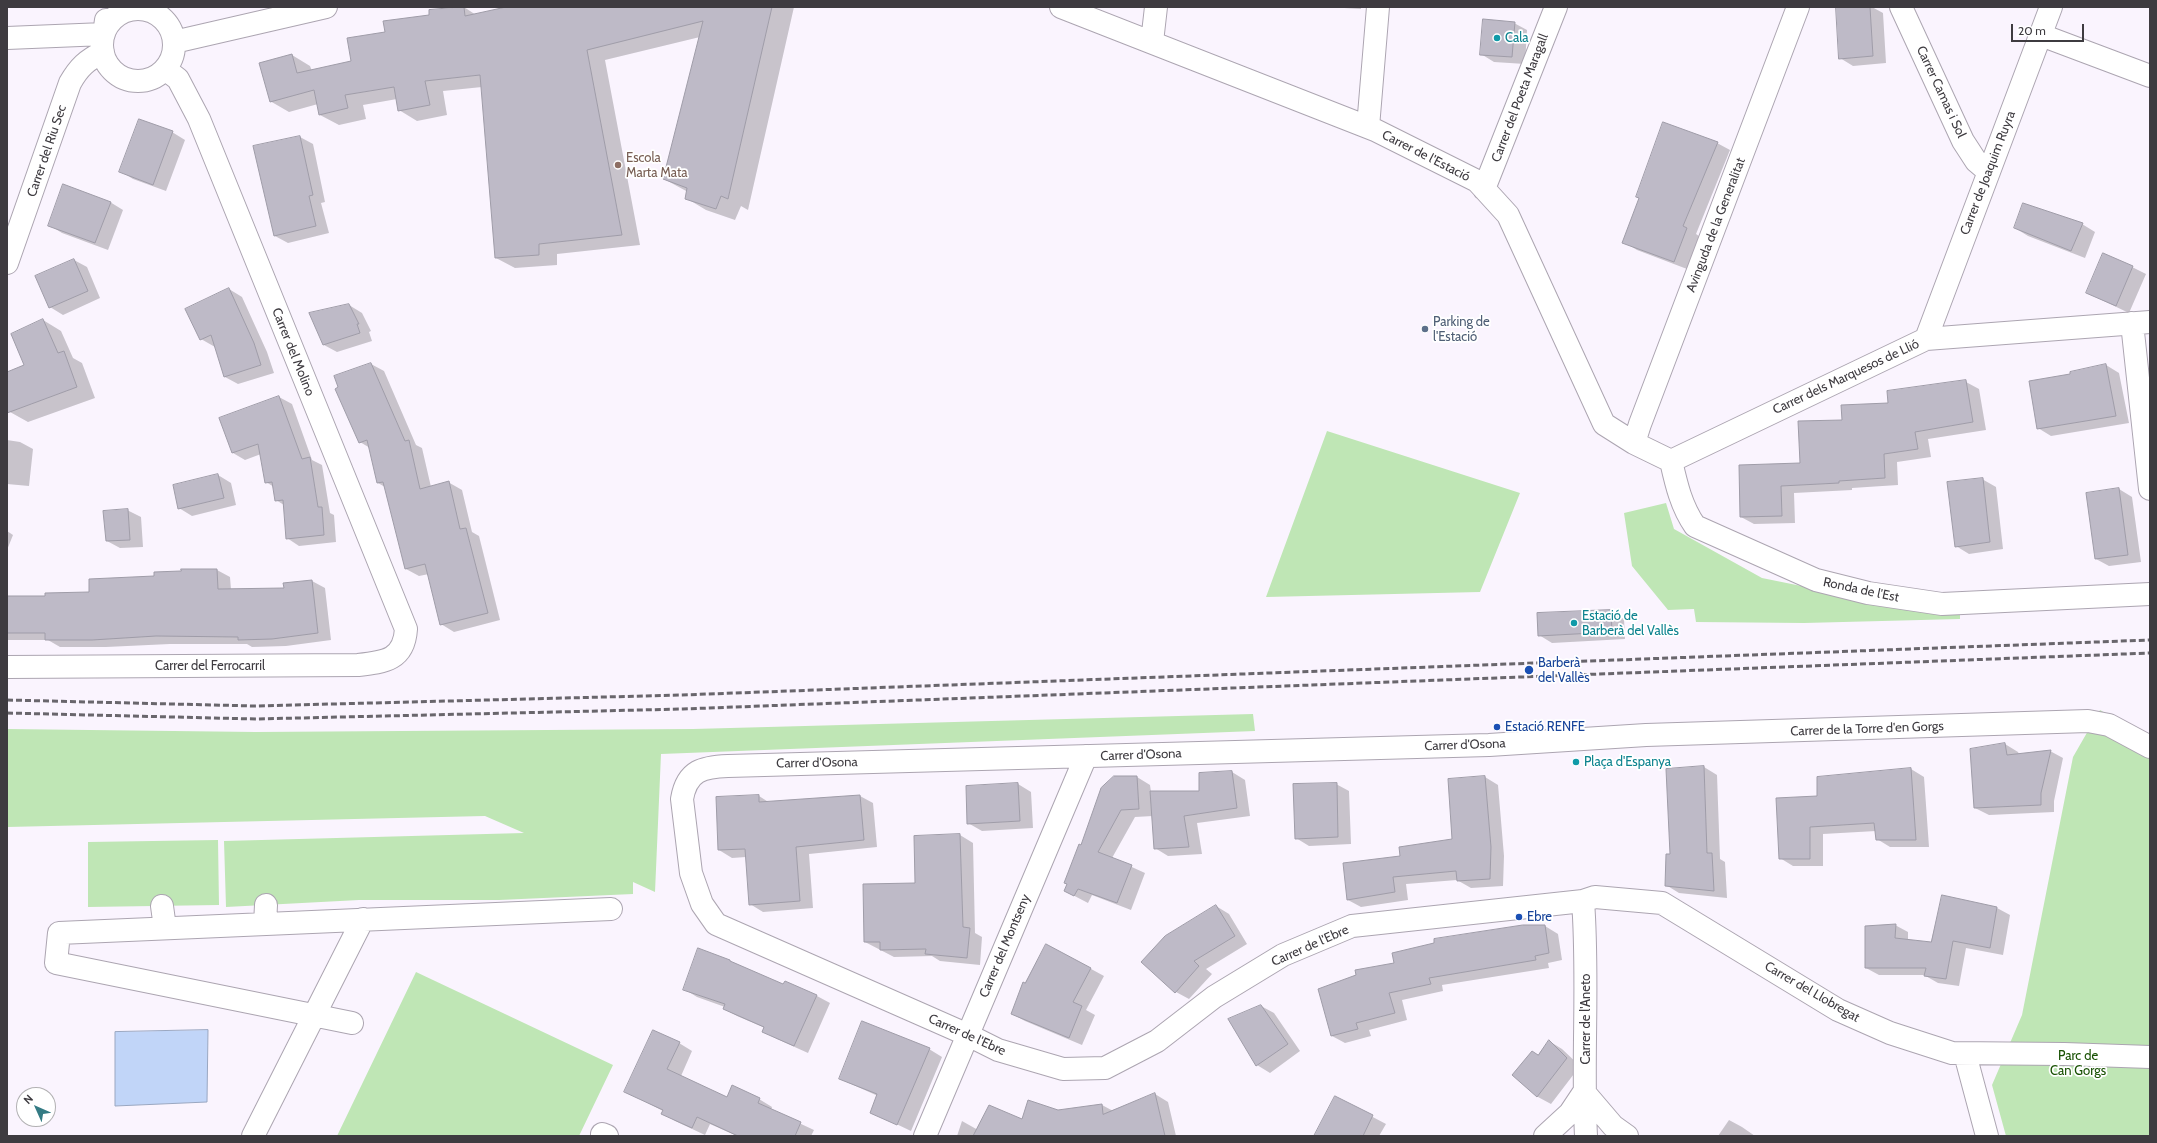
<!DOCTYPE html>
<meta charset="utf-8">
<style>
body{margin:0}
#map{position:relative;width:2157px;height:1143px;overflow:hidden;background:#faf4fe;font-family:Cabin,sans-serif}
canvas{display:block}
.frame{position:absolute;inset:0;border:8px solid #3e3b40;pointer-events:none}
.north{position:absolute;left:16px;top:1087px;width:40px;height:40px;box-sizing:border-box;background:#fff;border:1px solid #b2b1b3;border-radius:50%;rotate:315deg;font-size:11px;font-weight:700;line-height:16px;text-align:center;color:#3e3b40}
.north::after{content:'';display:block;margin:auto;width:14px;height:18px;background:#347b84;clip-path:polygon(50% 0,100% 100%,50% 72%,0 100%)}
.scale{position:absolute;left:2011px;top:24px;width:73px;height:18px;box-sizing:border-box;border:2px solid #3e3b40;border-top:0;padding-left:5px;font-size:12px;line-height:14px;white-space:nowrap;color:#3e3b40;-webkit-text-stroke:3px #fff;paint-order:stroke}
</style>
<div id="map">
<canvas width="2157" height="1143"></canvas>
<div class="frame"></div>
<div class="north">N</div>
<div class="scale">20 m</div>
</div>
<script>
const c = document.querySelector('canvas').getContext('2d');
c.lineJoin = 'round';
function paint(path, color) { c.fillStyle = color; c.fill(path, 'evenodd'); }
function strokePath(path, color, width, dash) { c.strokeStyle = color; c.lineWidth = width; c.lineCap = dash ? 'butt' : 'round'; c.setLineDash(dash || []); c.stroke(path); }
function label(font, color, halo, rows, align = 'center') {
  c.font = font + ' Cabin,sans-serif'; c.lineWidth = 3.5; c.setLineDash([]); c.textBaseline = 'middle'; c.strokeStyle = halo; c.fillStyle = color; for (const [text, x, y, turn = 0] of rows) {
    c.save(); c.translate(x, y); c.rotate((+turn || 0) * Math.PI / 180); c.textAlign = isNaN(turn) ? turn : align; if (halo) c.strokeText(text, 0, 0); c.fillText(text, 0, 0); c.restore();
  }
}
paint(new Path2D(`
 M 1327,431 L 1520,493 L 1480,592 L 1266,597 Z
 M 1666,503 L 1674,529 L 1762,578 L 1826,591 L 1960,609 L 1960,619 L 1804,623 L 1696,622 L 1694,609 L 1668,610 L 1632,566 L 1624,513 Z
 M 2100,710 L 2150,738 L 2150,1136 L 2006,1136 L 1992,1085 L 2022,1015 L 2073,757 Z
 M 1253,714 L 1255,731 L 661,754 L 655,892 L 633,882 L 633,894 L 499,900 L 359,900 L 226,907 L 224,841 L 524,833 L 485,816 L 7,827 L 7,729 L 256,732 L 693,729 Z
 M 218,840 L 219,905 L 88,907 L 88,842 Z
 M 416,972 L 613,1065 L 579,1136 L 337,1136 Z`), '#bfe6b5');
const water = new Path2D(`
 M 208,1030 L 207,1102 L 115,1106 L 115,1032 Z`);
paint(water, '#c1d5f8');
strokePath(water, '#9aa7c1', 1);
paint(new Path2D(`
 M 464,7 L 476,15 L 510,7 L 794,7 L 748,210 L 741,206 L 735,220 L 706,210 L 686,198 L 688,192 L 664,179 L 700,37 L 605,60 L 640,245 L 557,254 L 557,265 L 515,268 L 496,258 L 482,87 L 443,91 L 447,115 L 417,121 L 399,110 L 397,99 L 363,105 L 366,119 L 339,125 L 320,115 L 318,104 L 289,112 L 270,101 L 292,55 L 310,66 L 312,71 L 352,61 L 386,32 L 430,16 Z
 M 1327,7 L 1361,7 L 1361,9 Z
 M 1852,7 L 1872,7 L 1883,13 L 1886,63 L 1853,66 L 1840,58 Z
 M 1514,23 L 1527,30 L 1525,64 L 1494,62 L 1481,54 Z
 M 172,132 L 185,140 L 166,191 L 133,179 L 120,171 Z
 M 300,137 L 313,144 L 325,202 L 321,203 L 329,233 L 288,243 L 275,236 Z
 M 1717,143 L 1730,150 L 1696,234 L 1699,236 L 1687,269 L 1637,250 L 1624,242 Z
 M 110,202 L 123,210 L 108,250 L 62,233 L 49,225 Z
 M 2082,224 L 2095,232 L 2085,258 L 2028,236 L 2015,228 Z
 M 74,260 L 87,267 L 100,298 L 63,315 L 50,307 Z
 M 2132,267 L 2146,274 L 2129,313 L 2087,293 Z
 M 229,289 L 242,297 L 267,352 L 274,373 L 238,384 L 225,377 L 215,347 L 201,339 Z
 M 349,305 L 362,313 L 371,331 L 369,332 L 372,341 L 337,352 L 324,345 Z
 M 43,320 L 61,331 L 73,358 L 82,363 L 95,398 L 28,422 L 10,412 L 7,403 L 7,373 L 25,366 Z
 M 371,364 L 384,371 L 416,445 L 422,448 L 431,487 L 448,482 L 462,490 L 472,532 L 479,536 L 500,620 L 454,632 L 441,624 L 429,574 L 419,576 L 406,569 L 385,487 L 378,483 L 370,448 L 360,442 Z
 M 2106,365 L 2119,373 L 2129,423 L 2051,436 L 2038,428 L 2071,375 Z
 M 1966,382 L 1979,389 L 1986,430 L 1928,439 L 1931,457 L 1897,462 L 1898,485 L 1852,488 L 1852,490 L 1794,493 L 1795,523 L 1754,524 L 1741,517 L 1801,464 L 1843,421 L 1890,404 Z
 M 279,397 L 292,404 L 312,460 L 322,465 L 330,513 L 334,515 L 336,542 L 299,546 L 287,538 L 284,505 L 276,500 L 274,487 L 266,482 L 261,454 L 245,460 L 233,453 Z
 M 7,440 L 20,442 L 33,449 L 29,486 L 7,484 Z
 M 218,475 L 231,483 L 236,505 L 192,516 L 179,508 Z
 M 1982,479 L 1996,487 L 2003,549 L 1969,554 L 1956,546 Z
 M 2119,489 L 2132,497 L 2141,562 L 2109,566 L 2096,559 L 2087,494 Z
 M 127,510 L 141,517 L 143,547 L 120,548 L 107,541 Z
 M 7,531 L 13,535 L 7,550 Z
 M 182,570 L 217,570 L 230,577 L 231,590 L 285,589 L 285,584 L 312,581 L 325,588 L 331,640 L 286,646 L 252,647 L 247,644 L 170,644 L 106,647 L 60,647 L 48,640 L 7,640 L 7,597 L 46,597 L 90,593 L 155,576 L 182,572 Z
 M 1610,611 L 1624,619 L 1625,639 L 1552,643 L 1539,635 Z
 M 2005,744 L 2018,752 L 2019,754 L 2050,751 L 2063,758 L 2054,801 L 2054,812 L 1989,815 L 1975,808 L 1971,750 Z
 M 1704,767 L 1717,775 L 1720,859 L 1725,862 L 1727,898 L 1679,893 L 1666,885 L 1671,855 L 1667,770 Z
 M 1911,769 L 1924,777 L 1929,847 L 1890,847 L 1877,839 L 1876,831 L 1823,834 L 1823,866 L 1793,866 L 1780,858 L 1818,797 Z
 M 1232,772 L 1245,780 L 1250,816 L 1197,823 L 1202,854 L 1168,856 L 1155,848 L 1153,816 L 1135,817 L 1112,858 L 1145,873 L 1131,910 L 1092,895 L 1088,903 L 1065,891 L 1081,846 L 1137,777 L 1150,785 L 1151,792 L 1200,792 Z
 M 1485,777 L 1498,785 L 1504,856 L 1503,886 L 1471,888 L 1457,880 L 1406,884 L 1408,900 L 1361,907 L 1348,900 L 1344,864 L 1401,857 L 1453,840 Z
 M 1018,784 L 1031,792 L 1033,828 L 982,831 L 968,823 Z
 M 1336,784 L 1349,791 L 1351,844 L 1309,846 L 1296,838 Z
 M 759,796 L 770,803 L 860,796 L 873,803 L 877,847 L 809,854 L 813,908 L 763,912 L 750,904 L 746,857 L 732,858 L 719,850 Z
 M 960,835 L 973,843 L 975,933 L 982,937 L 980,965 L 940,961 L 932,956 L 894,957 L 865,942 Z
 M 1216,906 L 1229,914 L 1247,944 L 1206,969 L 1212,974 L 1189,999 L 1176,992 Z
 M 1997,908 L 2010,915 L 2003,955 L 1966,948 L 1959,986 L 1938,983 L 1924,975 L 1879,975 L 1866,968 L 1895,925 L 1908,932 L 1908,940 L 1932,943 Z
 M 1545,926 L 1558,934 L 1562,960 L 1548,963 L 1549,968 L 1442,985 L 1443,991 L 1402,1000 L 1407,1020 L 1369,1030 L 1371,1036 L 1345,1043 L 1332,1036 L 1395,963 Z
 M 1047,945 L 1104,976 L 1086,1010 L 1095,1015 L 1082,1045 L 1025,1021 L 1012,1014 Z
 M 730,961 L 784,986 L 817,996 L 830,1003 L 808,1053 L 777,1039 L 764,1032 L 765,1028 L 737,1016 L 724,1009 L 725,1007 L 697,997 L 684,989 Z
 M 1261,1006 L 1274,1013 L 1300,1051 L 1270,1073 L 1257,1065 Z
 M 1549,1041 L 1562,1049 L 1580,1066 L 1551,1104 L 1538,1097 L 1513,1075 L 1538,1056 Z
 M 679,1043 L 692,1051 L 681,1076 L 727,1098 L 759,1099 L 772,1107 L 771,1110 L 814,1130 L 811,1136 L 737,1136 L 710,1124 L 705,1135 L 675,1121 L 662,1113 L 663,1111 L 626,1092 Z
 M 929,1049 L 942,1057 L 911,1131 L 871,1112 L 878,1096 L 840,1079 Z
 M 1155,1094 L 1168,1102 L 1176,1136 L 1140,1136 L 1130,1104 Z
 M 1335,1097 L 1386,1124 L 1379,1136 L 1327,1136 Z
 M 1102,1105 L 1115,1112 L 1118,1136 L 957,1136 L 962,1121 L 978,1130 L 1058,1111 Z
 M 1729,1120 L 1742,1127 L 1755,1136 L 1718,1136 Z`), '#0003');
const building = new Path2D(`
 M 464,7 L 465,16 L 506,7 L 772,7 L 728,199 L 721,196 L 716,209 L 685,199 L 687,188 L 663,179 L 703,21 L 587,50 L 622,235 L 539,244 L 539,255 L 495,258 L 480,75 L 425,81 L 430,105 L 398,111 L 394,87 L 345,95 L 348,108 L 319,115 L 314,90 L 270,102 L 259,63 L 292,54 L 297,73 L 351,61 L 347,38 L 385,32 L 383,21 L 429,15 L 429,10 Z
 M 1836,7 L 1870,7 L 1873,56 L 1839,59 Z
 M 1483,19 L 1515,22 L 1512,57 L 1480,55 Z
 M 139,119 L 173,131 L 153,185 L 119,172 Z
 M 1663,122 L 1718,142 L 1683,226 L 1687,228 L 1674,262 L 1622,243 L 1639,198 L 1636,197 Z
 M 300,136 L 313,195 L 309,196 L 316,226 L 274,236 L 253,146 Z
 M 63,184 L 111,202 L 95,243 L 48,226 Z
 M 2023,203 L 2083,223 L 2071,251 L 2014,228 Z
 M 2103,253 L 2133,266 L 2116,306 L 2086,293 Z
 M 74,259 L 88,291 L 49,308 L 35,276 Z
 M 229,288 L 254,343 L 261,365 L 224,377 L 211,335 L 200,340 L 185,309 Z
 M 349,304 L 359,324 L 357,324 L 360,333 L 323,345 L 309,313 Z
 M 43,319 L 58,353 L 64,351 L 77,387 L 7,413 L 7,372 L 24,365 L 11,334 Z
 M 371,363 L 405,441 L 409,440 L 420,489 L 449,481 L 460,529 L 466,528 L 488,613 L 440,625 L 425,564 L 405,569 L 383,482 L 377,483 L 367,440 L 359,443 L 335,389 L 338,387 L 334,376 Z
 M 2106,364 L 2116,416 L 2037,429 L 2029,381 L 2070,374 L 2070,372 Z
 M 1966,380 L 1973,422 L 1915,432 L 1918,449 L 1884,454 L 1885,478 L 1839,481 L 1839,483 L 1781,486 L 1782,516 L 1740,517 L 1739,465 L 1800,463 L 1798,421 L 1842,420 L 1841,405 L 1888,403 L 1887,391 Z
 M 279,396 L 302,459 L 310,457 L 318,507 L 322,507 L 324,535 L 286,539 L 283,500 L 275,501 L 272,482 L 265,483 L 258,444 L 232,453 L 219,418 Z
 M 218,474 L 224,498 L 178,509 L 173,485 Z
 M 1983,478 L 1990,542 L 1955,547 L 1947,482 Z
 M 2119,488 L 2128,555 L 2095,559 L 2086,493 Z
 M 128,509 L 130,540 L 106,541 L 103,511 Z
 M 181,569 L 217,569 L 218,589 L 284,588 L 283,583 L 312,580 L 318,633 L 272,639 L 238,640 L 238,637 L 156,636 L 92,640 L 45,640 L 45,633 L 7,633 L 7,596 L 45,596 L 45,593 L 89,592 L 89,579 L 154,576 L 154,572 L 181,571 Z
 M 1611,610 L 1612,632 L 1538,636 L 1537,613 Z
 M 2005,743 L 2007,755 L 2051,750 L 2041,793 L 2041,805 L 1974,808 L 1970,749 Z
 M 1704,766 L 1707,853 L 1712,853 L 1714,891 L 1665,886 L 1666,854 L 1670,854 L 1666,769 Z
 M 1911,768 L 1916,840 L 1876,840 L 1874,823 L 1810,827 L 1810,859 L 1779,859 L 1776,798 L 1817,796 L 1817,777 Z
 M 1232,771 L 1237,808 L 1184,816 L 1189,847 L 1154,849 L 1150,791 L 1199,791 L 1199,773 Z
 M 1114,776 L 1137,776 L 1139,809 L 1121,810 L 1098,852 L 1132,865 L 1117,903 L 1078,889 L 1074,896 L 1064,891 L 1067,884 L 1064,883 L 1079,844 L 1081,845 L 1101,788 Z
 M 1485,776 L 1491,847 L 1490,879 L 1457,881 L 1456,871 L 1393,877 L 1395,892 L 1347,900 L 1343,863 L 1400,856 L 1399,847 L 1452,839 L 1448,779 Z
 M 1018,783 L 1020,821 L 967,824 L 966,786 Z
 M 1337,783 L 1338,837 L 1295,839 L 1293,784 Z
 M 759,795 L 759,802 L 860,795 L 864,840 L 796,847 L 800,901 L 749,905 L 745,849 L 718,850 L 716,797 Z
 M 960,834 L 963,927 L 970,928 L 967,958 L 925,954 L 926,949 L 880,950 L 880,942 L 864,942 L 863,884 L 915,883 L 914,836 Z
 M 1942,895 L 1997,907 L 1990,948 L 1953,941 L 1946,979 L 1924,976 L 1926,968 L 1865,968 L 1865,926 L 1896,924 L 1895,938 L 1931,942 Z
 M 1216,905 L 1235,936 L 1194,961 L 1199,966 L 1175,993 L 1141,962 L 1165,936 Z
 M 1523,925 L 1545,925 L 1549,953 L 1535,956 L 1536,960 L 1429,978 L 1431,984 L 1389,993 L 1395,1013 L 1356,1023 L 1358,1029 L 1331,1036 L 1318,989 L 1356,975 L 1355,970 L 1394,963 L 1392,953 L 1434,943 L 1434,939 Z
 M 1046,944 L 1091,968 L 1073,1002 L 1082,1006 L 1069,1038 L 1011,1014 L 1023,982 L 1025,983 Z
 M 698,948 L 730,960 L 730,961 L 783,984 L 785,981 L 817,995 L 794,1046 L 762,1032 L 764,1027 L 723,1009 L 725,1004 L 683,990 Z
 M 1261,1005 L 1288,1044 L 1256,1066 L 1228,1019 Z
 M 862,1021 L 930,1048 L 897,1125 L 870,1113 L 877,1094 L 839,1079 Z
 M 653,1030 L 680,1042 L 667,1069 L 727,1097 L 732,1085 L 760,1098 L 758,1103 L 801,1122 L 795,1136 L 738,1136 L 697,1117 L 692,1128 L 661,1114 L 663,1110 L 624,1092 Z
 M 1549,1040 L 1567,1058 L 1537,1097 L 1512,1075 L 1532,1051 L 1538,1055 Z
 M 1155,1093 L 1165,1136 L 973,1136 L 989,1105 L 1022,1119 L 1028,1100 L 1058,1110 L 1102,1104 L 1103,1114 Z
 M 1335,1096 L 1373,1115 L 1363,1136 L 1314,1136 Z`);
paint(building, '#bebac7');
strokePath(building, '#9f9ca8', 1);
const minor = new Path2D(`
 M 1061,7 L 1375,130 L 1477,181 L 1508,215 L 1604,424 L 1634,443 L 1671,461
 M 1901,7 L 1963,141 L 1976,161 L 1989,172
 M102 45a36 36 0 1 1 72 0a36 36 0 1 1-72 0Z
 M 2041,35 L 2150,76
 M 7,38 L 104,34 L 106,20
 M 174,42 L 326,7
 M 1152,42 L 1156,7
 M 1368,127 L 1378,7
 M 1484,189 L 1556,7
 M 7,263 L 70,83 C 79,67 87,60 103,52
 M 2132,323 L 2150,489
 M 1926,339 L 2051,7
 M 1634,443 L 1640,424 L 1798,7
 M 1671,461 C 1676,483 1681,506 1695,526 L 1816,580 L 1868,593 L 1942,604 L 2150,594
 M 1671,461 L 1926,339 L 2150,322
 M 7,667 L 358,665 C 385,662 404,660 406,629 L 199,119 L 178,79 L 165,69
 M 2150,747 L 2109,725 L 2088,721 L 1646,735 L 1489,745 L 728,766 C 703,767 687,770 682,799 L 691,873 L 702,904 L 716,924 L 968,1035 L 998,1050 L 1063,1069 L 1105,1068 L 1157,1041 L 1214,997 L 1283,955 L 1352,926 L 1583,901 L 1595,897 L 1662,903 L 1838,1010 L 1890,1033 L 1952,1053 L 2064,1054 L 2150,1057
 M 1583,901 C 1589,980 1582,1058 1586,1136
 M 162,906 L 165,928
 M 265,924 L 266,905
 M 352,1023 L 56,963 L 59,933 L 611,909
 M 1965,1054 L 1987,1136
 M 1584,1092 L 1613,1126 L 1627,1136
 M 602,1134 L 607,1136
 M 253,1136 L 363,919
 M 925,1136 L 1086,756
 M 1545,1136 L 1570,1113 L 1584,1092`);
strokePath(minor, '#aca5b1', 24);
strokePath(minor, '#fff', 22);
strokePath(new Path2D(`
 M 7,700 L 255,706 L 682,695 L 2150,640
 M 7,713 L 256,719 L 683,709 L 2150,653`), '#69666c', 3, [6, 3]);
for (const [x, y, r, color] of [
 [1497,38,4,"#0f9aa8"],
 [618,165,4,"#8d6e63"],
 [1425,329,4,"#5c6f8a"],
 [1574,623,4,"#0f9aa8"],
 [1529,670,5,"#1a4fb4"],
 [1497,727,4,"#1a4fb4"],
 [1576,762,4,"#0f9aa8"],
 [1519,917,4,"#1a4fb4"]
]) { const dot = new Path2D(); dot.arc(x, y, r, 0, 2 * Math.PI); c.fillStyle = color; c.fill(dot); strokePath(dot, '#fff', 1.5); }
label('13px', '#0d838f', '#fff', [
 ["Cala",1505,38],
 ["Estació de",1582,616],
 ["Barberà del Vallès",1582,631],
 ["Plaça d'Espanya",1584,762]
], 'left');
label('13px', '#3e3b40', '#fff', [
 ["Carrer Camas i Sol",1941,92,65],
 ["Carrer del Poeta Maragall",1520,98,-69],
 ["Carrer del Riu Sec",47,151,-71],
 ["Carrer de l'Estació",1426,156,27],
 ["Carrer de Joaquim Ruyra",1988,173,-69],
 ["Avinguda de la Generalitat",1716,225,-69],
 ["Carrer del Molino",293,352,68],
 ["Carrer dels Marquesos de Llió",1846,377,-25],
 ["Ronda de l'Est",1861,590,12],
 ["Carrer del Ferrocarril",210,666],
 ["Carrer de la Torre d'en Gorgs",1867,729,-2],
 ["Carrer d'Osona",1465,745,-2],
 ["Carrer d'Osona",1141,755,-2],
 ["Carrer d'Osona",817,763,-1],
 ["Carrer del Montseny",1005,946,-67],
 ["Carrer de l'Ebre",1310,946,-24],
 ["Carrer del Llobregat",1812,992,30],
 ["Carrer de l'Aneto",1586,1019,-90],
 ["Carrer de l'Ebre",967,1035,24]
]);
label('13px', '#785e54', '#fff', [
 ["Escola",626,158],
 ["Marta Mata",626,173]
], 'left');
label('13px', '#4e5e75', '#fff', [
 ["Parking de",1433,322],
 ["l'Estació",1433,337]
], 'left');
label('13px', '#164399', '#fff', [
 ["Barberà",1538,663],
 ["del Vallès",1538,678],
 ["Estació RENFE",1505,727],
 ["Ebre",1527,917]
], 'left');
label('13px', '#185103', '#fff', [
 ["Parc de",2078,1056],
 ["Can Gorgs",2078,1071]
]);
</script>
